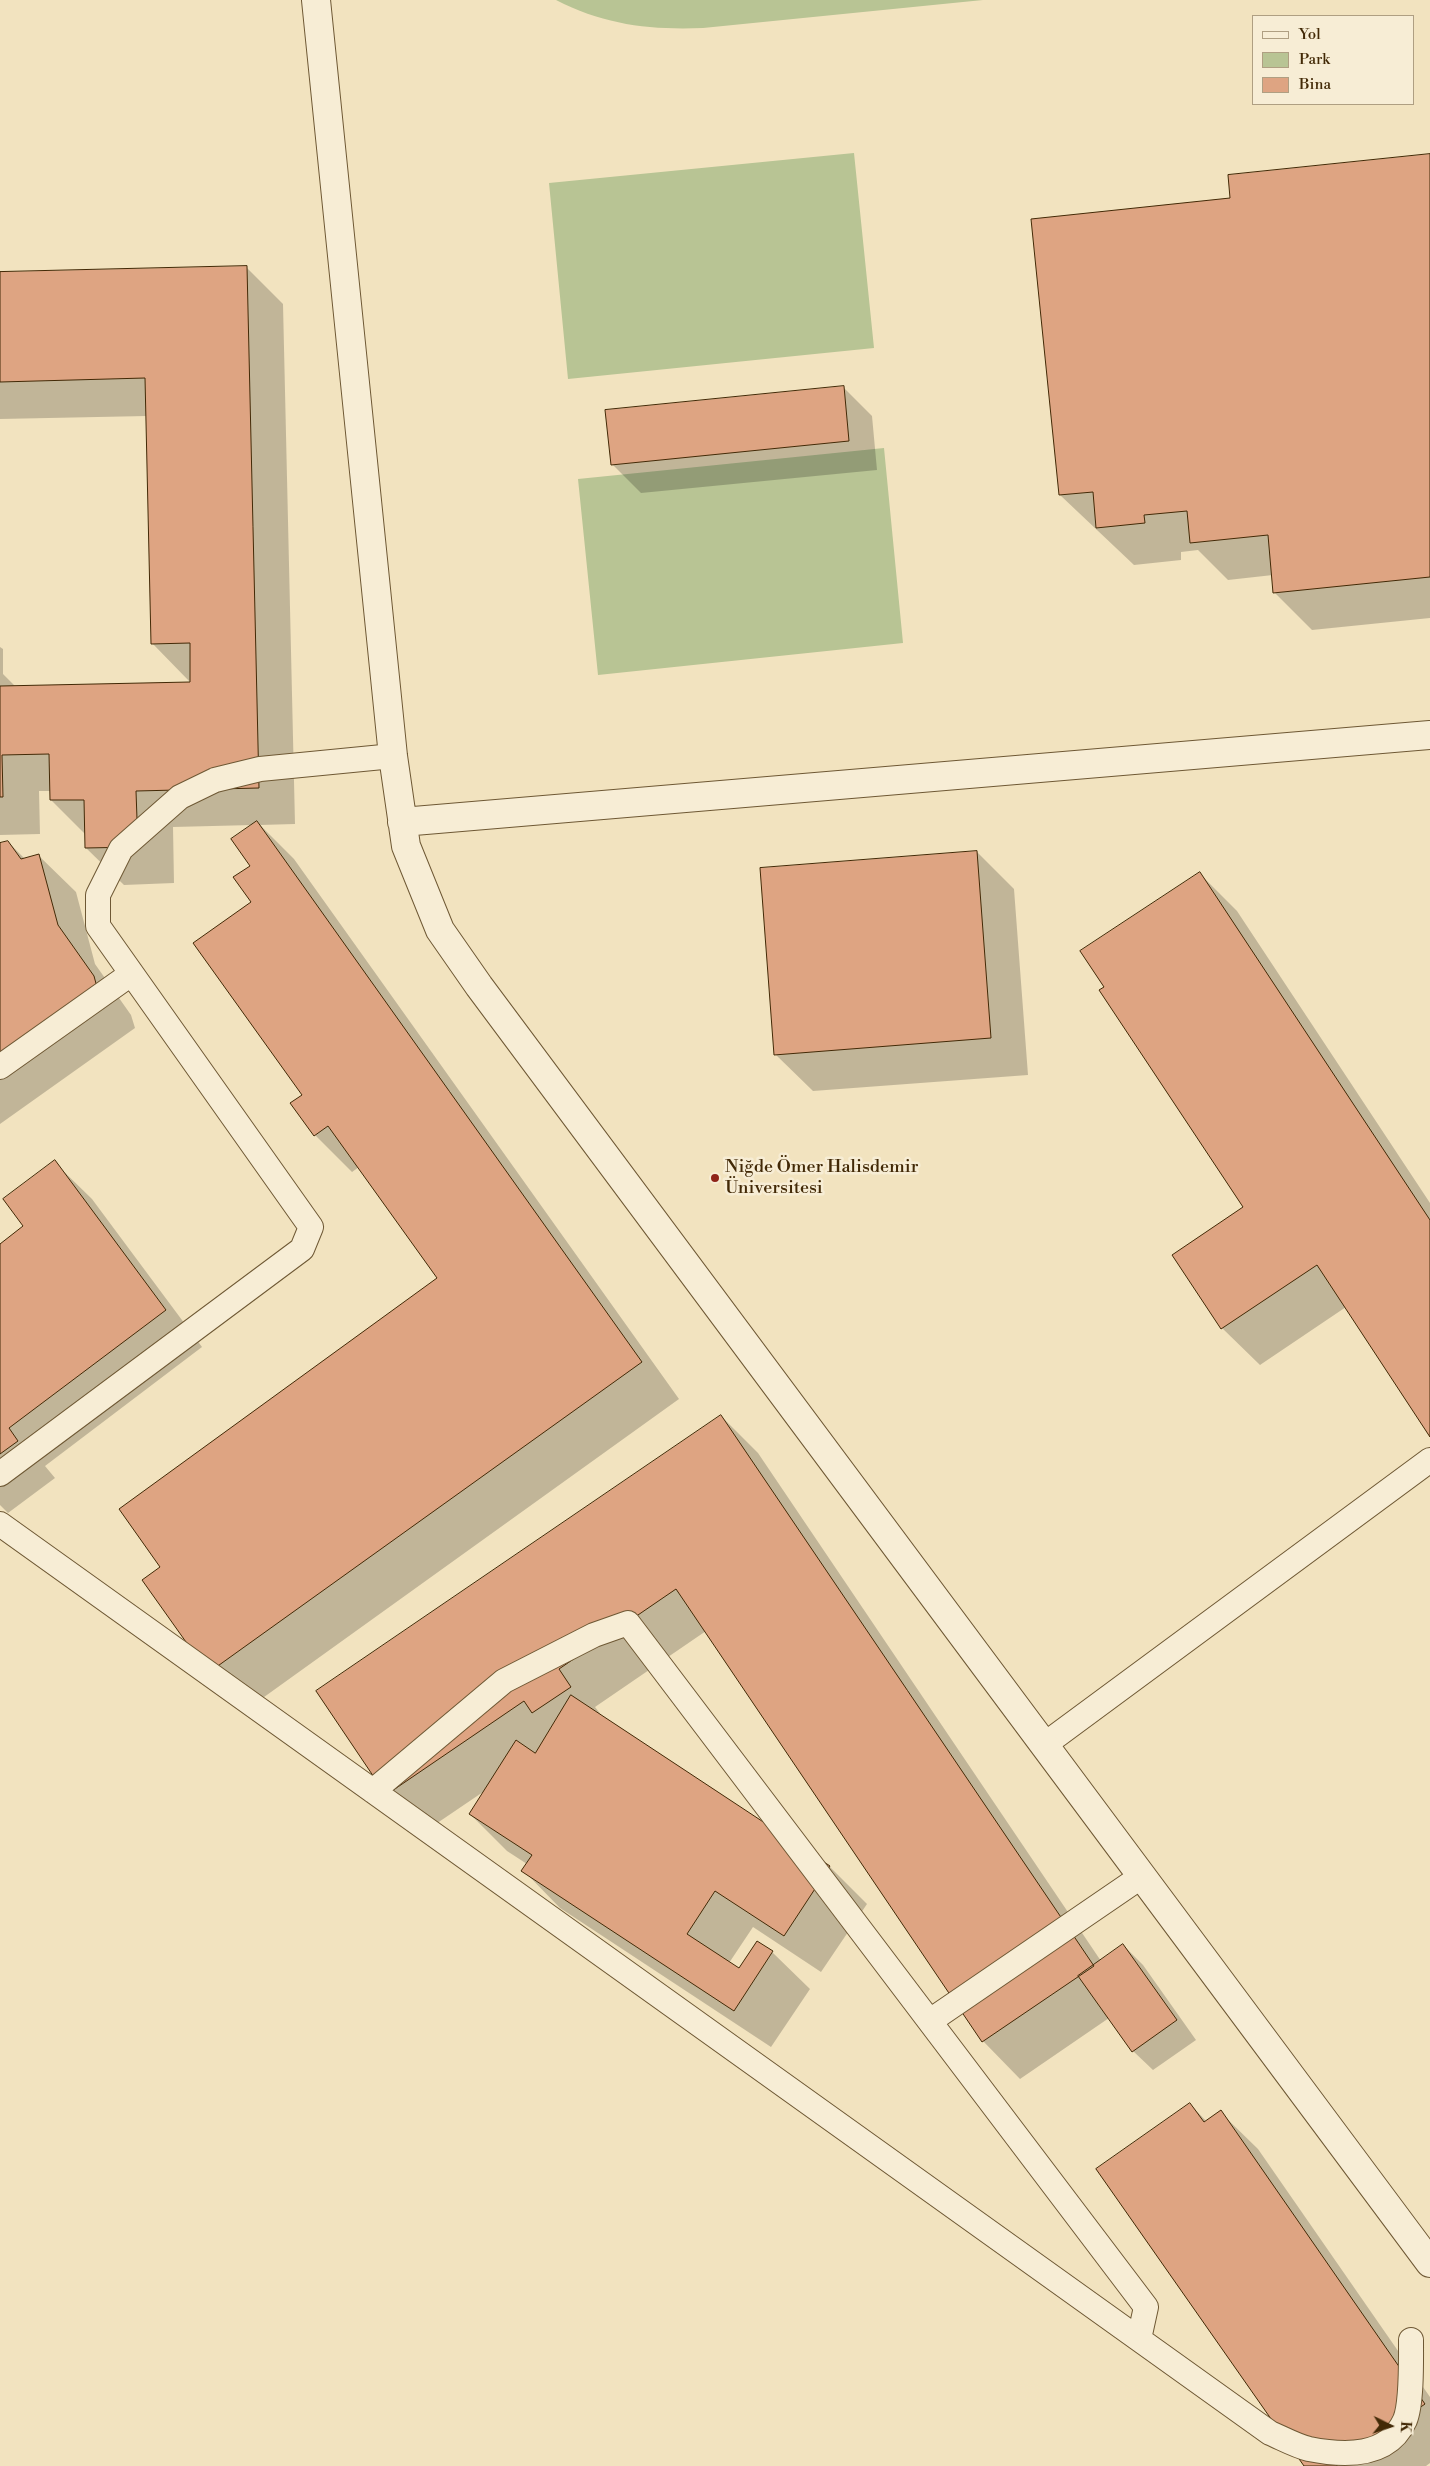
<!DOCTYPE html>
<meta charset="utf-8">
<style>
body{margin:0}
#map{position:relative;width:1430px;height:2466px;overflow:hidden;background:#f2e3bf;font-family:"Libre Bodoni",serif}
canvas{display:block}
.legend{position:absolute;left:1252px;top:15px;width:162px;height:90px;box-sizing:border-box;background:#f7edd5;border:1px solid #af9f82;margin:0;padding:6px 9px;list-style:none;font-size:15px;color:#422906}
.legend li{display:flex;align-items:center;gap:10px;height:25px}
.legend b{width:25px;border:1px solid #af9f82}
.north{position:absolute;left:1365px;top:2401px;width:50px;height:50px;-webkit-text-stroke:4px #f7edd5;paint-order:stroke;rotate:94deg;font-size:14px;font-weight:700;line-height:20px;text-align:center;color:#422906}
.north::after{content:'';display:block;margin:auto;width:18px;height:22px;background:#422906;clip-path:polygon(50% 0,100% 100%,50% 72%,0 100%)}
</style>
<div id="map">
<canvas width="1430" height="2466"></canvas>
<ul class="legend">
<li><b style="height:6px;background:#f7edd5"></b>Yol</li>
<li><b style="height:14px;background:#b8c494"></b>Park</li>
<li><b style="height:14px;background:#dea482"></b>Bina</li>
</ul>
<div class="north">K</div>
</div>
<script>
const c = document.querySelector('canvas').getContext('2d');
c.lineJoin = 'round';
function paint(path, color) { c.fillStyle = color; c.fill(path, 'evenodd'); }
function strokePath(path, color, width, dash) { c.strokeStyle = color; c.lineWidth = width; c.lineCap = dash ? 'butt' : 'round'; c.setLineDash(dash || []); c.stroke(path); }
function label(font, color, halo, rows, align = 'center') {
  c.font = font + ' "Libre Bodoni",serif'; c.lineWidth = 5; c.setLineDash([]); c.textBaseline = 'middle'; c.strokeStyle = halo; c.fillStyle = color; for (const [text, x, y, turn = 0] of rows) {
    c.save(); c.translate(x, y); c.rotate((+turn || 0) * Math.PI / 180); c.textAlign = isNaN(turn) ? turn : align; if (halo) c.strokeText(text, 0, 0); c.fillText(text, 0, 0); c.restore();
  }
}
paint(new Path2D(`
 M 556,0 L 983,0 L 703,28 C 649,30 605,25 556,0 Z
 M 854,153 L 874,348 L 568,379 L 549,183 Z
 M 884,448 L 903,643 L 598,675 L 578,479 Z`), '#b8c494');
paint(new Path2D(`
 M 1430,155 L 1430,618 L 1312,630 L 1275,593 L 1273,575 L 1228,580 L 1198,550 L 1181,552 L 1181,560 L 1134,565 L 1060,495 L 1231,199 Z
 M 246,267 L 283,304 L 295,824 L 260,825 L 294,859 L 679,1399 L 246,1710 L 209,1673 L 161,1567 L 439,1279 L 359,1167 L 352,1172 L 315,1135 L 252,903 L 253,825 L 173,827 L 174,883 L 124,885 L 86,848 L 86,835 L 51,800 L 51,791 L 39,791 L 40,834 L 0,835 L 0,647 L 3,649 L 3,674 L 16,687 L 192,683 L 192,680 L 189,681 L 152,643 L 147,416 L 0,419 L 0,273 Z
 M 843,387 L 872,416 L 877,470 L 641,493 L 612,464 Z
 M 8,842 L 25,859 L 38,855 L 76,892 L 95,964 L 131,1015 L 135,1028 L 0,1124 L 0,844 Z
 M 977,852 L 1014,889 L 1028,1075 L 813,1091 L 775,1054 Z
 M 1200,874 L 1237,911 L 1430,1203 L 1430,1434 L 1346,1307 L 1260,1365 L 1222,1328 L 1244,1208 L 1106,987 Z
 M 54,1162 L 92,1199 L 202,1347 L 45,1466 L 55,1478 L 8,1513 L 0,1505 L 0,1245 L 25,1226 Z
 M 721,1416 L 758,1453 L 1101,1961 L 1123,1945 L 1143,1965 L 1196,2040 L 1153,2070 L 1133,2051 L 1109,2018 L 1020,2079 L 983,2041 L 706,1631 L 595,1707 L 602,1716 L 830,1867 L 867,1904 L 821,1972 L 753,1927 L 729,1963 L 739,1970 L 757,1942 L 772,1952 L 810,1989 L 771,2047 L 560,1908 L 523,1870 L 527,1864 L 507,1851 L 470,1814 L 486,1790 L 424,1832 L 387,1795 Z
 M 1190,2104 L 1207,2122 L 1220,2112 L 1258,2149 L 1430,2397 L 1430,2463 L 1426,2466 L 1305,2466 Z`), '#0003');
const building = new Path2D(`
 M 1430,154 L 1430,577 L 1273,593 L 1268,535 L 1190,543 L 1187,511 L 1144,515 L 1145,523 L 1096,528 L 1093,492 L 1059,495 L 1031,219 L 1230,198 L 1228,175 Z
 M 247,266 L 259,788 L 136,791 L 138,847 L 85,848 L 84,800 L 50,800 L 49,754 L 2,755 L 3,797 L 0,797 L 0,686 L 190,682 L 190,643 L 151,644 L 145,378 L 0,382 L 0,272 Z
 M 844,386 L 849,441 L 611,465 L 605,410 Z
 M 257,821 L 642,1362 L 208,1673 L 142,1580 L 160,1567 L 119,1509 L 437,1278 L 328,1126 L 314,1136 L 290,1103 L 302,1095 L 193,943 L 251,902 L 233,877 L 250,866 L 231,839 Z
 M 8,841 L 21,859 L 39,854 L 58,925 L 94,976 L 98,991 L 0,1061 L 0,843 Z
 M 977,851 L 991,1038 L 774,1055 L 760,868 Z
 M 1200,872 L 1430,1220 L 1430,1437 L 1317,1265 L 1221,1329 L 1172,1255 L 1243,1207 L 1099,990 L 1104,987 L 1080,951 Z
 M 55,1160 L 166,1310 L 9,1428 L 18,1441 L 0,1454 L 0,1244 L 23,1226 L 3,1199 Z
 M 721,1415 L 1094,1966 L 982,2042 L 676,1589 L 559,1669 L 571,1687 L 532,1713 L 524,1701 L 386,1795 L 316,1691 Z
 M 571,1695 L 830,1866 L 784,1936 L 715,1891 L 687,1934 L 739,1968 L 757,1941 L 773,1951 L 734,2011 L 521,1871 L 532,1855 L 469,1814 L 516,1740 L 535,1753 Z
 M 1123,1944 L 1177,2020 L 1132,2052 L 1078,1976 Z
 M 1190,2103 L 1204,2122 L 1221,2110 L 1425,2404 L 1336,2466 L 1304,2466 L 1096,2169 Z`);
paint(building, '#dea482');
strokePath(building, '#422906', 1);
const service = new Path2D(`
 M 0,1067 L 131,974
 M 0,1474 L 302,1249 L 311,1227 L 98,926 L 98,895 L 121,849 L 180,797 L 215,780 L 260,769 L 393,756
 M 0,1524 L 1270,2433 C 1282,2438 1296,2446 1309,2449 C 1344,2456 1388,2458 1405,2420 C 1412,2403 1411,2359 1411,2340
 M 1044,1745 L 1430,1460
 M 373,1791 L 504,1681 L 594,1635 L 628,1623 L 1146,2307 L 1139,2339
 M 930,2021 L 1142,1876`);
const minor = new Path2D(`
 M 316,0 L 393,756 L 406,846 L 440,930 L 479,986 L 1430,2263
 M 402,822 L 1430,735`);
strokePath(service, '#6e5834', 26);
strokePath(minor, '#6e5834', 30);
strokePath(service, '#f7edd5', 24);
strokePath(minor, '#f7edd5', 28);
for (const [x, y, r, color] of [
 [715,1178,5,"#8f2418"]
]) { const dot = new Path2D(); dot.arc(x, y, r, 0, 2 * Math.PI); c.fillStyle = color; c.fill(dot); strokePath(dot, '#f7edd5', 2); }
label('18px', '#422906', '#f7edd5', [
 ["Niğde Ömer Halisdemir",725,1168],
 ["Üniversitesi",725,1189]
], 'left');
</script>
